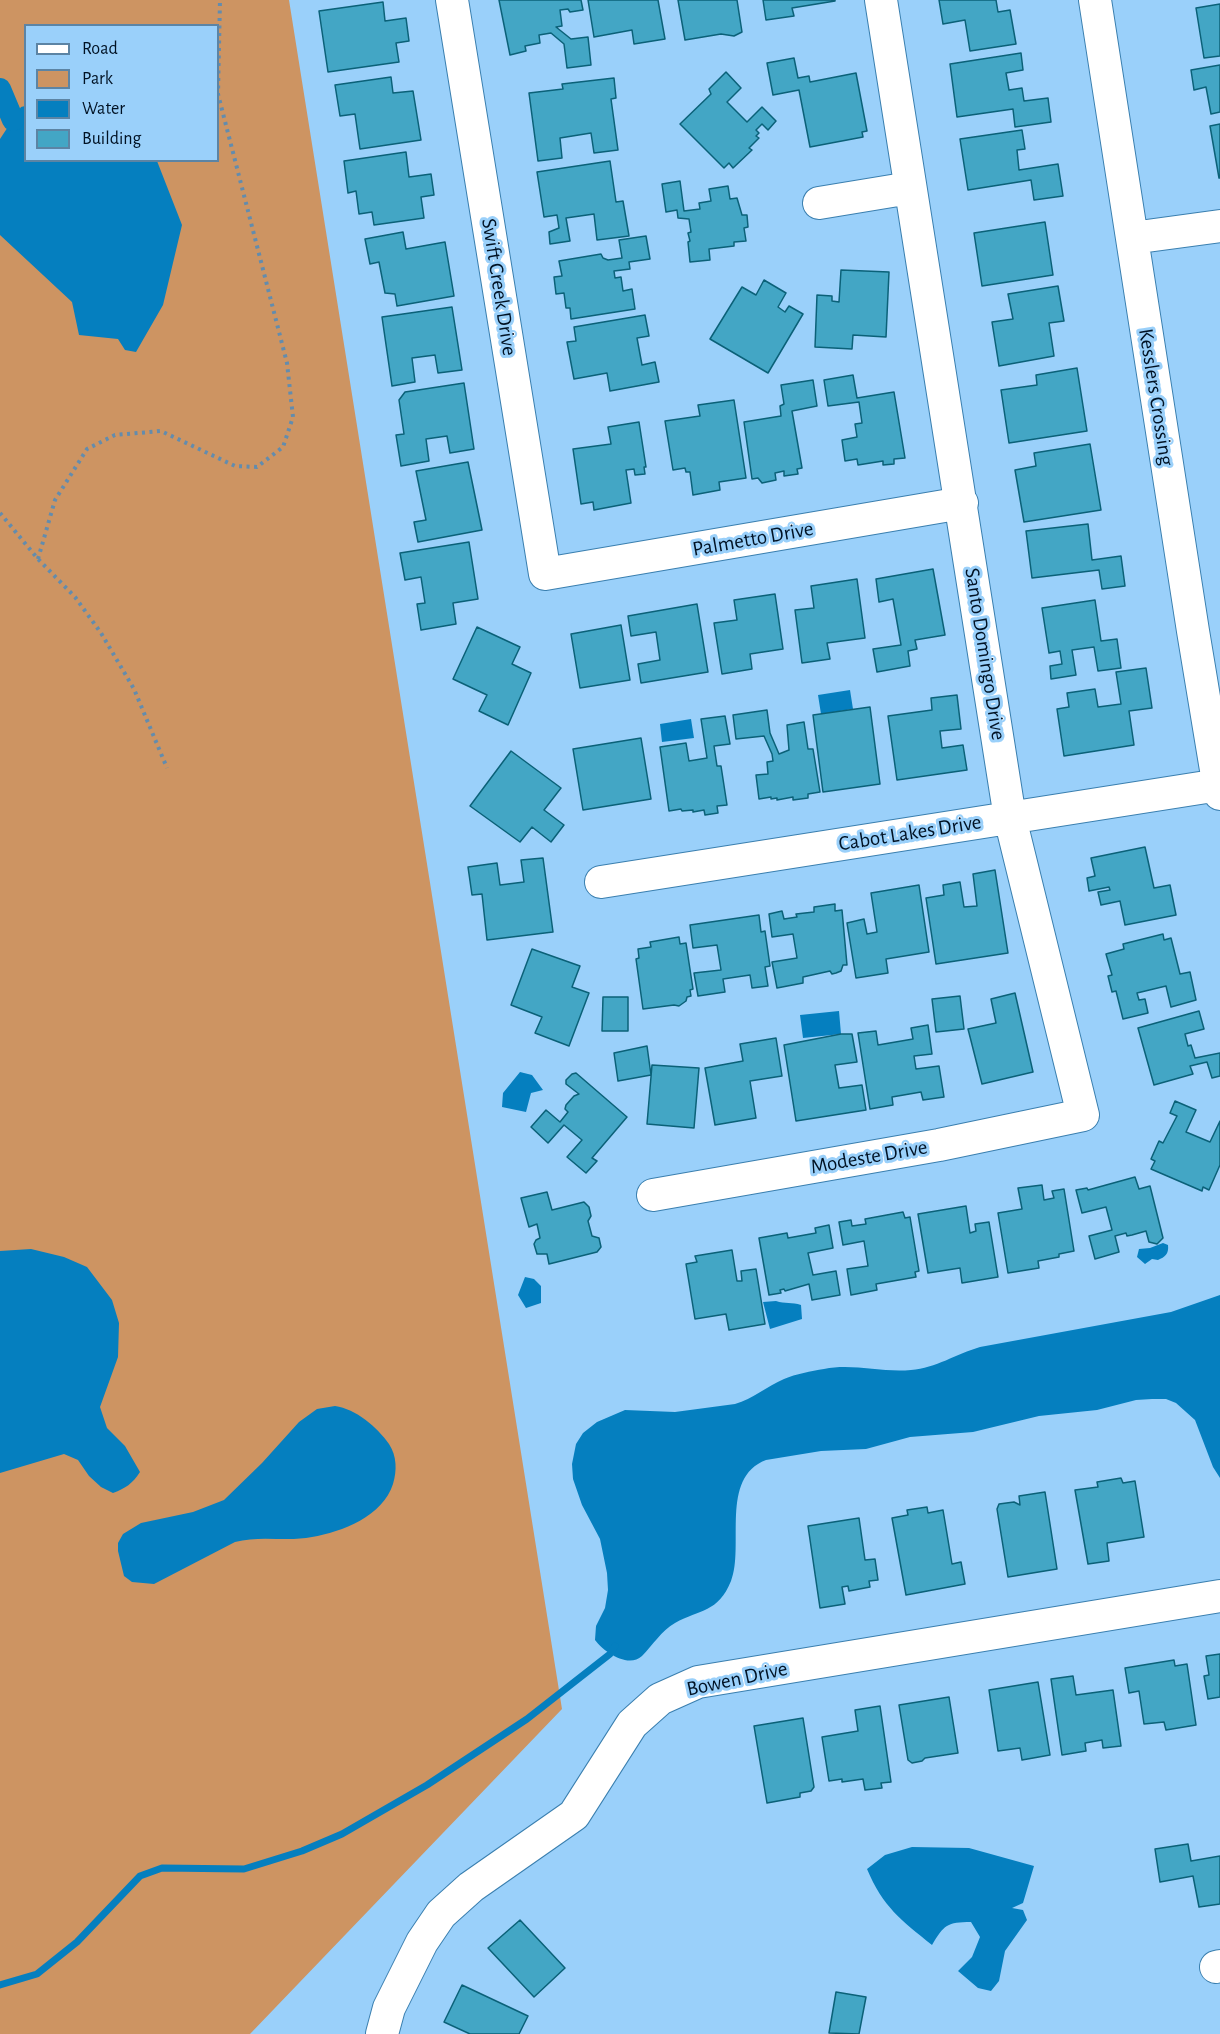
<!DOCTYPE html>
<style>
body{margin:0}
#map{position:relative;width:1220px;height:2034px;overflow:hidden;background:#9ad0fa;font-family:"Alegreya Sans",sans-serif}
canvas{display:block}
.legend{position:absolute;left:24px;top:24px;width:195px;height:138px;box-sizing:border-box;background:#9ad0fa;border:2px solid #5c84a4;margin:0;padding:8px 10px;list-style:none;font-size:18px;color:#001224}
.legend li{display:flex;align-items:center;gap:12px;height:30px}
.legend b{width:30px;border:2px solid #5c84a4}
</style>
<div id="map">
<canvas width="1220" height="2034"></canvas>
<ul class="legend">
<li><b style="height:8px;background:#fff"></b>Road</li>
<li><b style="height:16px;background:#cd9462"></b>Park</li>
<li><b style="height:16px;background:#057fbf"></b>Water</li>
<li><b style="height:16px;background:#43a6c5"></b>Building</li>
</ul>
</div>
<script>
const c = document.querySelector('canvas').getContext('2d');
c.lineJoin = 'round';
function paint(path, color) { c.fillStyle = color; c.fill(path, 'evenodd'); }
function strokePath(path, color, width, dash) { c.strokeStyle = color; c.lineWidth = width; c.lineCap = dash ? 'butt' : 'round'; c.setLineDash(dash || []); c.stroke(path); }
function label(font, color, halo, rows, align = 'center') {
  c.font = font + ' "Alegreya Sans",sans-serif'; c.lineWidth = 6; c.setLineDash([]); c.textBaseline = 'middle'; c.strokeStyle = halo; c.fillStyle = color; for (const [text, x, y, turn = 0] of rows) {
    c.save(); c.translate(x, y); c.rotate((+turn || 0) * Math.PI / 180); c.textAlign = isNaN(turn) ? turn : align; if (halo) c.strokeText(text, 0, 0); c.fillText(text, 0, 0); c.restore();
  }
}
paint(new Path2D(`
 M 0,0 L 289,0 L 562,1709 L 250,2034 L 0,2034 ZM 26,26 L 218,26 L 218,160 L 26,160 Z`), '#cd9462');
paint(new Path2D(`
 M 25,106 L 26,160 L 157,161 L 182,225 L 163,305 L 136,352 L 125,350 L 118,339 L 79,335 L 72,302 L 0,235 L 0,139 L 21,107 Z
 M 850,690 L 853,709 L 821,714 L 818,695 Z
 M 691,719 L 694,738 L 662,742 L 660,724 Z
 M 839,1011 L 841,1034 L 803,1038 L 800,1015 Z
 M 520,1072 L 532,1075 L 543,1090 L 531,1093 L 526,1112 L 502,1107 L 503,1093 Z
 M 1163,1243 L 1168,1245 C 1169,1254 1165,1257 1158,1260 L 1152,1259 L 1145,1264 L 1137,1257 L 1139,1249 L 1150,1248 Z
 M 31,1249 L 64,1257 L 87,1267 L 112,1300 L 119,1323 L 118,1357 L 100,1407 L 107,1428 L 125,1446 L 140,1472 C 132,1484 126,1488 113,1493 L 101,1487 L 89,1476 L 78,1460 L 64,1454 L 0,1473 L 0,1251 Z
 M 525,1277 L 534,1279 L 541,1286 L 541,1303 L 526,1308 L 518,1295 Z
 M 1220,1295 L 1220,1478 L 1213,1467 L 1195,1420 L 1176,1403 L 1166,1399 L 1152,1399 L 1136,1400 L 1097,1410 L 1039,1416 L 973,1432 L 910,1437 L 866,1449 L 821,1451 L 766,1460 C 719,1478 745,1547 731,1581 C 718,1613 700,1609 675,1623 C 661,1631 653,1645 642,1656 C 628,1669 603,1651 595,1640 L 596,1626 L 605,1608 L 608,1590 L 607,1573 L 600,1539 L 582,1505 L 573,1479 L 572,1464 L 576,1444 L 583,1433 L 597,1422 L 625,1410 L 675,1412 L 735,1404 C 753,1399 767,1386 784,1379 C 796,1374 811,1371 824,1369 C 853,1363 882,1373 911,1370 C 936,1368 956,1354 980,1347 L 1171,1312 Z
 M 776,1301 C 785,1304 792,1302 801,1305 L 802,1319 L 770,1329 L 763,1302 Z
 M 335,1406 C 356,1409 377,1427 389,1444 C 397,1456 397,1471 393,1484 C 383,1516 342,1532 312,1537 C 287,1542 260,1535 235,1542 L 154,1584 L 132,1582 L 124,1576 L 118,1551 L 118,1543 L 123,1534 L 141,1523 L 193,1512 L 224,1500 L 262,1463 L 299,1422 L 317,1409 Z
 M 912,1847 L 969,1848 L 1034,1866 L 1023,1903 L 1012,1908 L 1023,1910 L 1027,1920 L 1005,1951 L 999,1981 L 991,1991 L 978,1988 L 958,1971 L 972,1957 L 980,1937 L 971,1922 C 947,1922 944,1925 932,1945 C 901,1920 883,1907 867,1869 L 885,1855 Z`), '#057fbf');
strokePath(new Path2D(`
 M 0,1985 L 37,1974 L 77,1942 L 140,1876 L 162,1868 L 244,1869 L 302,1851 L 342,1834 L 427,1785 L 527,1719 L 610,1654 L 615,1646`), '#057fbf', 7);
strokePath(new Path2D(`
 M 0,89 L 13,120`), '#057fbf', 22);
const building = new Path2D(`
 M 499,0 L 581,0 L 583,10 L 570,12 L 568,9 L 560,10 L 562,26 L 556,27 L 571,39 L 588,37 L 591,65 L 567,68 L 564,44 L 551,33 L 539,35 L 540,43 L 525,46 L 526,51 L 510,55 Z
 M 588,0 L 658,0 L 665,39 L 634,44 L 632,30 L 594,37 Z
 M 678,0 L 737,0 L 742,32 L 734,36 L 721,34 L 685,40 Z
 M 763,0 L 835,0 L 835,1 L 792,8 L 794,16 L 766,20 Z
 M 939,0 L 996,0 L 998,12 L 1010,10 L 1016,44 L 970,51 L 965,20 L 943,24 Z
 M 383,2 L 385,21 L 406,18 L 409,41 L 396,43 L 399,62 L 328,72 L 319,11 Z
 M 1220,4 L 1220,56 L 1204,58 L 1196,8 Z
 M 1021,53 L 1023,70 L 1006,73 L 1009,90 L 1022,88 L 1024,101 L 1048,98 L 1051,122 L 1015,127 L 1013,109 L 957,117 L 950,64 Z
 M 794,58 L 798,78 L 809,76 L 810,82 L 856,73 L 867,131 L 862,132 L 863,137 L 810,147 L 799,90 L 773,95 L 767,63 Z
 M 1220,65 L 1220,112 L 1211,114 L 1206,87 L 1194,90 L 1191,70 Z
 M 726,72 L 741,88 L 727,102 L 747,122 L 762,107 L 776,121 L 768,130 L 762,124 L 756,130 L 759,133 L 756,136 L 759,138 L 749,148 L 752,150 L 733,168 L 729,163 L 724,168 L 680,124 L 711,94 L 709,89 Z
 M 391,77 L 393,93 L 413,91 L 421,140 L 360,149 L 355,114 L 340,116 L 335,85 Z
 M 614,78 L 616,98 L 611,99 L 618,150 L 594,153 L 591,133 L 560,138 L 562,158 L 538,161 L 529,93 L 563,89 L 562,84 Z
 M 1220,124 L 1220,178 L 1219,178 L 1210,126 Z
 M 1022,130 L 1025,149 L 1017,150 L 1019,170 L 1058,164 L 1063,196 L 1034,200 L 1031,180 L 968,190 L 960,139 Z
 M 406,152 L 409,177 L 431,174 L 434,195 L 421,197 L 424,218 L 374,225 L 372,212 L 359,214 L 356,191 L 348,193 L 344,161 Z
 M 610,161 L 616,202 L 623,201 L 629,236 L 597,240 L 594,214 L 566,218 L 570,241 L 550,244 L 549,232 L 559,228 L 557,215 L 544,217 L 537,172 Z
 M 680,181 L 684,211 L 700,209 L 699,203 L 711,201 L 709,189 L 728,186 L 730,199 L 737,198 L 742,215 L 747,215 L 748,227 L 744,228 L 746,241 L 734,242 L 734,246 L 709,249 L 710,260 L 690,262 L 688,242 L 690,241 L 688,233 L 691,232 L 689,219 L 678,218 L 677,210 L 666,212 L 662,184 Z
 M 1045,222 L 1053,275 L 982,286 L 974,233 Z
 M 403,232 L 406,249 L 445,242 L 454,296 L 397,306 L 395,294 L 385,293 L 379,262 L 370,264 L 365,239 Z
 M 646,236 L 650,259 L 629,262 L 630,269 L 614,271 L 615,278 L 621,277 L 623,291 L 632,289 L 635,309 L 571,319 L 570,308 L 566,308 L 564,293 L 556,294 L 554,277 L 562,276 L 559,261 L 601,254 L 603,258 L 608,260 L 622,258 L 619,240 Z
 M 841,270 L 889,272 L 886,337 L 853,335 L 852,349 L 815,347 L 817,295 L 832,296 L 832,301 L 839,302 Z
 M 764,280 L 786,293 L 778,307 L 785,312 L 789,306 L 803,314 L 768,373 L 710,339 L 742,287 L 756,295 Z
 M 1058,286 L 1064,321 L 1049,323 L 1054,356 L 999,366 L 992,322 L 1013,319 L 1008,294 Z
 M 452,307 L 462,370 L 438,373 L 435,355 L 412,358 L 415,382 L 392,386 L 382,317 Z
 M 645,315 L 649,336 L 637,338 L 642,365 L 655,362 L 659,382 L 610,391 L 607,373 L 574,379 L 567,342 L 576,341 L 574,327 Z
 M 1077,368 L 1087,431 L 1009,443 L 1001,390 L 1037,385 L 1036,375 Z
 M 853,375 L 857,398 L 894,392 L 905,458 L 894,459 L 894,464 L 883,465 L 883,461 L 858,465 L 857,459 L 845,461 L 842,440 L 857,437 L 855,424 L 862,423 L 859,402 L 828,406 L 824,380 Z
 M 813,380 L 817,406 L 792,411 L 802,468 L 797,469 L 798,474 L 784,476 L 784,471 L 775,473 L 776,480 L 762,483 L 758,478 L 752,479 L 744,422 L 781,416 L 780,406 L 784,404 L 781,385 Z
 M 464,383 L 474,449 L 450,453 L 447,436 L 426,439 L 429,461 L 401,466 L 396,435 L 404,434 L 399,400 L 405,392 Z
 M 734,400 L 746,478 L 719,482 L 720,490 L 693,495 L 690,472 L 686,472 L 685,468 L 673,470 L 665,421 L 700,416 L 698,405 Z
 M 639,422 L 646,467 L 644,467 L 645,474 L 635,475 L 634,469 L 626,470 L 631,503 L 594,510 L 593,502 L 581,504 L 573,449 L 611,444 L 608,427 Z
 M 1090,444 L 1101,510 L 1024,522 L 1015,470 L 1036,466 L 1034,453 Z
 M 468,462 L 482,530 L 418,542 L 414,522 L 426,520 L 416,471 Z
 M 1088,524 L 1092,560 L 1121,556 L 1125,586 L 1102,589 L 1099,570 L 1032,578 L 1026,531 Z
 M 469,542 L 478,599 L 453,603 L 456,624 L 421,630 L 417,604 L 425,603 L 421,577 L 405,580 L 400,553 Z
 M 933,569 L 945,635 L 915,640 L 917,649 L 908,651 L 910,666 L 877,672 L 873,649 L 901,645 L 893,599 L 879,602 L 876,579 Z
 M 857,579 L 865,638 L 827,643 L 830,659 L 802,663 L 795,610 L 814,608 L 811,586 Z
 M 775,594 L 783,649 L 750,654 L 752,669 L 722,674 L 714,623 L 737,620 L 734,600 Z
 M 1095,600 L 1101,641 L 1117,639 L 1121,668 L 1098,671 L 1094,647 L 1072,650 L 1076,675 L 1051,679 L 1050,666 L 1062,664 L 1060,651 L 1049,653 L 1042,608 Z
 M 697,604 L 708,672 L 641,683 L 638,664 L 660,660 L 656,632 L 631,636 L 628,616 Z
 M 621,625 L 630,680 L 580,688 L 571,634 Z
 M 477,627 L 520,647 L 512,664 L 531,673 L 508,725 L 479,711 L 487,695 L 453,679 Z
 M 1146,668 L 1152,708 L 1129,711 L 1134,745 L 1064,756 L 1057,709 L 1069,707 L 1067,693 L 1095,689 L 1098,707 L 1121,704 L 1116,672 Z
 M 957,695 L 961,729 L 940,731 L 942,748 L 963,745 L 967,770 L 897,780 L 888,716 L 932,710 L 931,698 Z
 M 870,707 L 880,784 L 823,792 L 813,715 Z
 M 767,710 L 770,733 L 779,754 L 789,750 L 787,725 L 804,722 L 808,749 L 813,749 L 820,792 L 808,794 L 808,798 L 793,800 L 793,797 L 777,800 L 777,798 L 771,799 L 771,797 L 759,799 L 756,775 L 768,774 L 767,762 L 773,761 L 772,754 L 764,736 L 736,739 L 733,715 Z
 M 725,716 L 730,744 L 714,746 L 717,766 L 721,766 L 727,805 L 717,806 L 718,813 L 705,815 L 704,810 L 693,812 L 693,810 L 682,811 L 681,809 L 669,811 L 660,747 L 686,743 L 689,761 L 707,758 L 701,719 Z
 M 641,738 L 651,799 L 583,810 L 573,749 Z
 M 511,751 L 561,788 L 544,810 L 564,825 L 551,842 L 532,827 L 520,842 L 470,806 Z
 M 1145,847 L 1154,888 L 1170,885 L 1176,915 L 1125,925 L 1120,901 L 1101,905 L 1098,892 L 1110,890 L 1109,887 L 1089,891 L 1087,878 L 1095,876 L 1091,858 Z
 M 543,858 L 553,932 L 487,940 L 482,894 L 472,895 L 468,867 L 497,863 L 500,885 L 524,882 L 521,860 Z
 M 995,870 L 1008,953 L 936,964 L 926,898 L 944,895 L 943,885 L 960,882 L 964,907 L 977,906 L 973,874 Z
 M 919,885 L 929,952 L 886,959 L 888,973 L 856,978 L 847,923 L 864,919 L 867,934 L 877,932 L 871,893 Z
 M 835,904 L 835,911 L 842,910 L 847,965 L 843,965 L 841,971 L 836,973 L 832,974 L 830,971 L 803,977 L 803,983 L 777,988 L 772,962 L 797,958 L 793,934 L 772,937 L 769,914 L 782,911 L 784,919 L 797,917 L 796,914 L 814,912 L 814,907 Z
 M 759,915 L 761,932 L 765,931 L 770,966 L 765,967 L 768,986 L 752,988 L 750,975 L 723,979 L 725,992 L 698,996 L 694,973 L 721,970 L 717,945 L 693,948 L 690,925 Z
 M 1163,934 L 1164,940 L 1171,938 L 1180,974 L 1190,972 L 1196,1000 L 1171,1007 L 1166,986 L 1137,993 L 1139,1000 L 1145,999 L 1148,1013 L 1123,1019 L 1116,991 L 1112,992 L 1108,976 L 1112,975 L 1106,954 L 1124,949 L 1123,944 Z
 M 679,937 L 680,944 L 686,943 L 693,989 L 690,990 L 691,996 L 687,997 L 686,1001 L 679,1006 L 674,1005 L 643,1009 L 636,959 L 639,958 L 638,949 L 651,947 L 650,942 Z
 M 532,949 L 580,966 L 572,987 L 589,993 L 569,1046 L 535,1033 L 542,1017 L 511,1005 Z
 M 1015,993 L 1033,1072 L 982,1084 L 968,1029 L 996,1023 L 991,999 Z
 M 960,996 L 964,1029 L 936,1032 L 932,999 Z
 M 603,997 L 628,997 L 628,1031 L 602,1031 Z
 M 1199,1011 L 1204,1029 L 1185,1034 L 1188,1046 L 1191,1045 L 1195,1058 L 1220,1053 L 1220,1076 L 1212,1078 L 1207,1062 L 1190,1066 L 1193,1074 L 1154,1085 L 1138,1028 Z
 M 928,1025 L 932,1054 L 914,1056 L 916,1069 L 939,1066 L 944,1097 L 923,1100 L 921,1092 L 892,1097 L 893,1105 L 870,1109 L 858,1033 L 876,1031 L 878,1045 L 913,1039 L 911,1028 Z
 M 841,1034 L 852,1034 L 857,1062 L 835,1065 L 839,1088 L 862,1085 L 866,1110 L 796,1121 L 784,1045 Z
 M 776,1038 L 782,1076 L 750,1081 L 756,1118 L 715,1125 L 705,1068 L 743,1061 L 740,1044 Z
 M 647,1046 L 651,1075 L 618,1081 L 614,1053 Z
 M 652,1065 L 699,1068 L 694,1128 L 647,1124 Z
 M 576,1073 L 627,1117 L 592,1158 L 597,1161 L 586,1173 L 567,1157 L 582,1140 L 564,1125 L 548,1143 L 531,1127 L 546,1110 L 560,1122 L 568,1112 L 565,1109 L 566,1105 L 574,1096 L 579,1094 L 566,1084 L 566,1080 L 572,1074 Z
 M 1175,1101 L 1196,1110 L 1186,1132 L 1210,1142 L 1220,1121 L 1220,1165 L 1209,1190 L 1203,1187 L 1202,1191 L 1151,1169 L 1155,1161 L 1151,1159 L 1159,1141 L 1163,1143 L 1177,1116 L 1170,1113 Z
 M 1135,1177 L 1139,1189 L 1150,1186 L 1163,1238 L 1157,1244 L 1149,1242 L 1146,1231 L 1132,1235 L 1127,1236 L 1126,1233 L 1115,1236 L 1119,1252 L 1095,1259 L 1089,1236 L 1112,1230 L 1106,1207 L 1082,1213 L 1076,1190 L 1087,1188 L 1088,1190 Z
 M 1042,1185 L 1044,1200 L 1054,1198 L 1052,1191 L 1064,1189 L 1074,1251 L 1059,1254 L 1059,1257 L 1038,1261 L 1039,1268 L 1008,1273 L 998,1213 L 1022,1209 L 1018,1188 Z
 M 547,1192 L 552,1210 L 584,1202 L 589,1207 L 591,1216 L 588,1221 L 592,1236 L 599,1238 L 601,1247 L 597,1252 L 549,1264 L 547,1254 L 537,1254 L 534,1244 L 536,1240 L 540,1238 L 537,1224 L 529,1227 L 521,1198 Z
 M 966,1206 L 970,1233 L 976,1231 L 975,1224 L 989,1222 L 998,1277 L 962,1283 L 960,1268 L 928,1273 L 918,1214 Z
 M 903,1212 L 905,1218 L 910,1217 L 919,1271 L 915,1272 L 916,1277 L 876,1284 L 877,1290 L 851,1295 L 847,1269 L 868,1266 L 864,1241 L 843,1245 L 839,1222 L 851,1220 L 852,1226 L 866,1224 L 865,1219 Z
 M 829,1225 L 833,1248 L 808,1253 L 813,1275 L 836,1271 L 840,1295 L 812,1300 L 809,1284 L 785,1291 L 784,1289 L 780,1290 L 781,1293 L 769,1295 L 759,1238 L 787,1233 L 788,1238 L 816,1233 L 815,1228 Z
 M 732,1250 L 737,1281 L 742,1281 L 741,1271 L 756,1269 L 765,1324 L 729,1330 L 726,1314 L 695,1319 L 686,1264 L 697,1262 L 695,1256 Z
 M 1121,1478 L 1123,1483 L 1135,1481 L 1144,1537 L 1107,1543 L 1109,1561 L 1088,1564 L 1075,1490 L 1098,1487 L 1097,1482 Z
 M 1045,1492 L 1057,1569 L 1008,1577 L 997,1509 L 999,1504 L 1014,1502 L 1020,1505 L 1019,1496 Z
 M 927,1507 L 928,1513 L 943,1510 L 952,1564 L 961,1562 L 965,1584 L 906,1595 L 892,1518 L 908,1515 L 907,1510 Z
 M 859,1518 L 865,1560 L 875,1559 L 878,1580 L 869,1581 L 870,1587 L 849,1591 L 848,1586 L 842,1587 L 845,1604 L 820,1608 L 808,1526 Z
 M 1220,1654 L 1220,1697 L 1208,1699 L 1204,1676 L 1209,1675 L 1206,1656 Z
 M 1174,1660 L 1175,1666 L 1187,1664 L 1196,1725 L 1166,1730 L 1164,1722 L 1144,1724 L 1139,1691 L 1129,1693 L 1125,1668 Z
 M 1073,1676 L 1076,1695 L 1113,1690 L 1121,1746 L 1103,1748 L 1102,1740 L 1085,1743 L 1086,1751 L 1062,1755 L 1051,1679 Z
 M 1038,1682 L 1050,1755 L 1022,1760 L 1020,1748 L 998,1751 L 989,1690 Z
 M 949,1697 L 958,1753 L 925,1758 L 922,1761 L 912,1763 L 908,1760 L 899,1705 Z
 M 880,1706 L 891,1782 L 881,1783 L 882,1788 L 865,1790 L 863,1779 L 842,1782 L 842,1779 L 829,1781 L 822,1737 L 858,1731 L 855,1710 Z
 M 803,1718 L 814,1787 L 811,1791 L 800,1793 L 800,1797 L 767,1803 L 754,1726 Z
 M 1188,1844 L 1191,1861 L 1220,1856 L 1220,1904 L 1199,1907 L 1193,1876 L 1160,1882 L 1155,1849 Z
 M 520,1920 L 565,1968 L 534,1997 L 488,1948 Z
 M 462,1985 L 528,2016 L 519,2034 L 470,2034 L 444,2022 Z
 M 836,1992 L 866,1997 L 859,2034 L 829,2033 Z`);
paint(building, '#43a6c5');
strokePath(building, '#0b6178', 1.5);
const minor = new Path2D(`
 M 452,0 L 545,574 L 962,503
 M 1095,0 L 1193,631 L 1220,794
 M 819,203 L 910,188
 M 1132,238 L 1220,226
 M 601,882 L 1219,785
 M 653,1195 L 939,1145 L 1083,1115 L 1010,818 L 881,0
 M 1216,1967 L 1220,1966
 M 382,2034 L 389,2008 L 422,1942 L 441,1914 L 471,1887 L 574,1815 L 632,1724 L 660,1699 L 698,1682 L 1220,1596`);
strokePath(minor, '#3a7faf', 34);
strokePath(new Path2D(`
 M 0,513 L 38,559 L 75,597 L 101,633 L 134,689 L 167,768
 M 38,559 L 55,500 L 87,449 L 115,435 L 161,431 L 235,466 L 257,467 L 283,447 L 293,417 L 287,363 L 218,94 L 220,0`), '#638cad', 4, [3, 4.5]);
strokePath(minor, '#fff', 32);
label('21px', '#001224', '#9ad0fa', [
 ["Swift Creek Drive",499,287,81],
 ["Kesslers Crossing",1156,397,81],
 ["Palmetto Drive",753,539,-10],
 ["Santo Domingo Drive",985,654,81],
 ["Cabot Lakes Drive",910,833,-9],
 ["Modeste Drive",869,1157,-10],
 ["Bowen Drive",737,1679,-12]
]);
</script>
